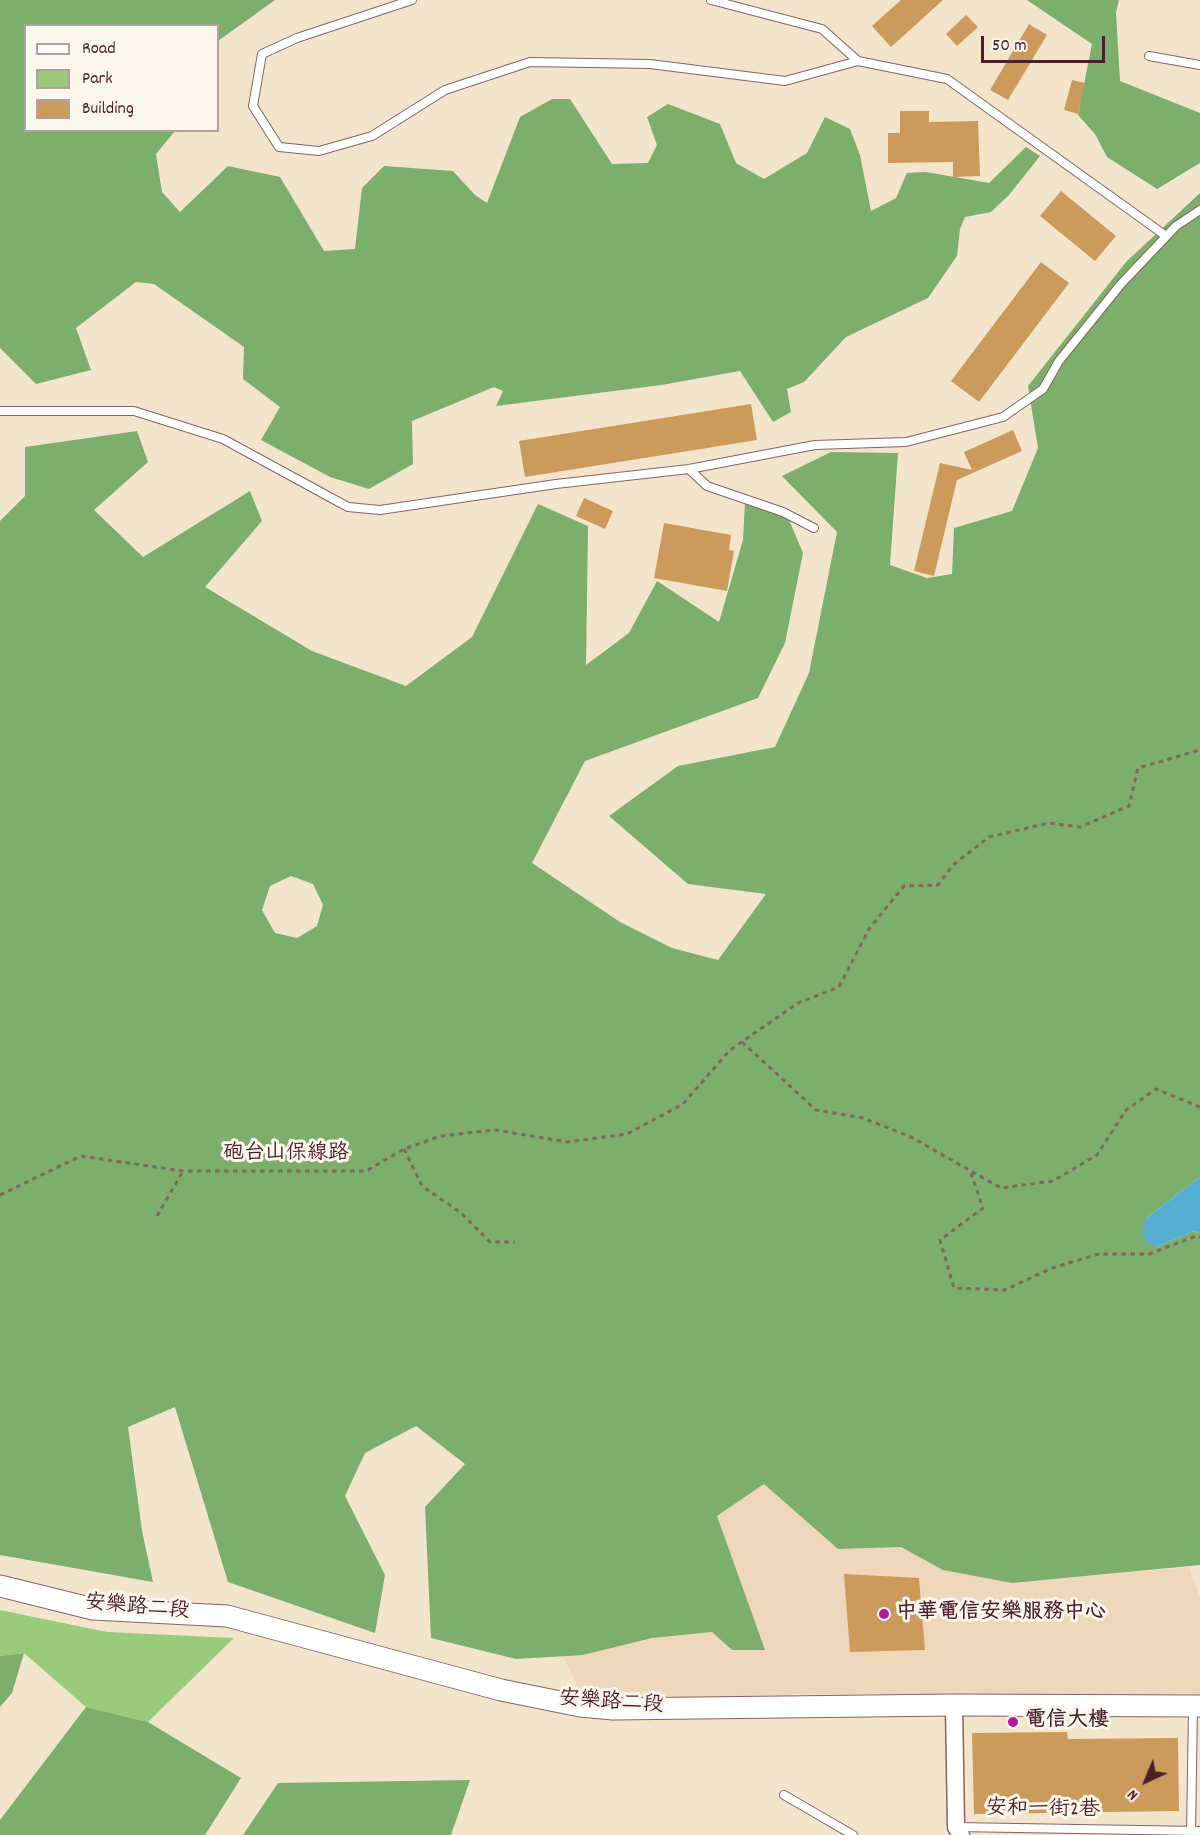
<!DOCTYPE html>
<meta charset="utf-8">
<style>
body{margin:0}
#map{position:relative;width:1200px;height:1835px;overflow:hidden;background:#f3e5cb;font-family:Dekko,sans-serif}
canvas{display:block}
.legend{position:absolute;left:24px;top:24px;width:195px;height:108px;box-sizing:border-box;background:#fbf7ec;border:2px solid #b4a19f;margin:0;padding:8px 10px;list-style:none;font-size:18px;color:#4a1f2b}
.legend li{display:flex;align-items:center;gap:12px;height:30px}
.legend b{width:30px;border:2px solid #b4a19f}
.north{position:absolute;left:1116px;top:1751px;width:60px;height:60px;-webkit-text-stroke:4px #fbf7ec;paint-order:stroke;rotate:224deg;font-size:16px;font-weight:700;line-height:24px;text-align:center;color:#4a1f2b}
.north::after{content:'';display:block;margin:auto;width:21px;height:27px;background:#4a1f2b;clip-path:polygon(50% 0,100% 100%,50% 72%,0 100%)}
.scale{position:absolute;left:981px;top:36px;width:124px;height:27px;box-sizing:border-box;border:3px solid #4a1f2b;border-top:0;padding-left:8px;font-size:18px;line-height:21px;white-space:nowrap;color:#4a1f2b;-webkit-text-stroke:4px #fbf7ec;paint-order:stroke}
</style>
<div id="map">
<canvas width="1200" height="1835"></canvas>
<ul class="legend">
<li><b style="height:8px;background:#fff"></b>Road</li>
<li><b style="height:16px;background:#9acb7b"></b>Park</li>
<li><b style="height:16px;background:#cc9a5b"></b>Building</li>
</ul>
<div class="north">N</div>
<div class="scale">50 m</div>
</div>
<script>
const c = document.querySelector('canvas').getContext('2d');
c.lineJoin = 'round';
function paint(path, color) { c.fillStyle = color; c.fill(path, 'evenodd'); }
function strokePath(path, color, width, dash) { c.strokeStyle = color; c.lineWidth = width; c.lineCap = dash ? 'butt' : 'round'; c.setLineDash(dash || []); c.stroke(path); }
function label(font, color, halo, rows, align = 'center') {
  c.font = font + ' Dekko,"LXGW WenKai TC",sans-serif'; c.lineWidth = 6; c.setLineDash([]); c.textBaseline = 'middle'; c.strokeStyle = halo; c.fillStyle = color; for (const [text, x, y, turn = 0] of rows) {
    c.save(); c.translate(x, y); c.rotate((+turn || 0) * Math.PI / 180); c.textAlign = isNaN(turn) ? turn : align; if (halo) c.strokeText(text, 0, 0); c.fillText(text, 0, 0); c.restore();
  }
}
paint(new Path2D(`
 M 764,1484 L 838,1549 L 901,1547 L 943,1570 L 1012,1583 L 1189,1567 L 1200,1598 L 1200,1695 L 792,1694 L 792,1707 L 586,1703 L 563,1656 L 583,1655 L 652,1638 L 712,1632 L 732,1650 L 717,1516 Z`), '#eed7bb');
paint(new Path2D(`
 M 0,1610 L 107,1632 L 234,1638 L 148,1722 L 86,1707 L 24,1653 L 0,1656 Z`), '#9acb7b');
paint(new Path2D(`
 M 0,0 L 275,0 L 218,41 L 218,26 L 26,26 L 26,130 L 175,131 L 156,154 L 162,192 L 180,212 L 228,166 L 280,177 L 324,251 L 355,249 L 362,188 L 384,166 L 453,171 L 475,195 L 487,203 L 520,117 L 552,99 L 570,99 L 612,164 L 648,163 L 657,145 L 647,117 L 668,104 L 720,124 L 736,163 L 764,179 L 807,153 L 825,117 L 850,129 L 860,155 L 871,211 L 896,198 L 907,173 L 926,172 L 989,183 L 1026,147 L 1040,156 L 1009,195 L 991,212 L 965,217 L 960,229 L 957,256 L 928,298 L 846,337 L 804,382 L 787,389 L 791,412 L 773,422 L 740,371 L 661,385 L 496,406 L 503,391 L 494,387 L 412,421 L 413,464 L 369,489 L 330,477 L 261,440 L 280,407 L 243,379 L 244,347 L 154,284 L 136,282 L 76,328 L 91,370 L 36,384 L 0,348 Z
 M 1027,0 L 1119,0 L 1116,13 L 1120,81 L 1200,113 L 1200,163 L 1157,189 L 1107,157 L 1095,134 L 1078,115 L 1092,44 Z
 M 1200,193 L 1200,1177 L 1145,1219 L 1156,1247 L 1194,1231 L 1200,1233 L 1200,1565 L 1012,1583 L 943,1570 L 901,1547 L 838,1549 L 764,1484 L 717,1516 L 765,1650 L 732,1650 L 712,1632 L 652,1638 L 583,1655 L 516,1659 L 431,1638 L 425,1507 L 465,1464 L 416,1426 L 365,1453 L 345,1496 L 385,1575 L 375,1633 L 228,1582 L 175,1407 L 128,1427 L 142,1531 L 153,1582 L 0,1555 L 0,521 L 25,496 L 25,447 L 137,431 L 148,462 L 94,510 L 143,557 L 250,491 L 262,521 L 205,587 L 312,651 L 406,686 L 472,637 L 538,504 L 588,526 L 586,665 L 629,633 L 657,581 L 719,622 L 743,540 L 745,503 L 784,508 L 803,553 L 785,643 L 758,698 L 585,761 L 532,863 L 620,922 L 672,948 L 718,960 L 766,894 L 688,884 L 609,816 L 678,766 L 775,747 L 809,673 L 837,532 L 782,476 L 831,452 L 898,453 L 890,565 L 927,578 L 952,574 L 954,528 L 1012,511 L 1038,448 L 1028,386 L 1126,262 ZM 291,876 L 313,884 L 323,905 L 317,926 L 297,938 L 275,933 L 262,910 L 270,886 Z
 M 24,1653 L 12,1693 L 0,1707 L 0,1656 Z
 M 86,1707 L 148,1722 L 241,1778 L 205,1835 L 0,1835 L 0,1820 Z
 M 470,1780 L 451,1835 L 243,1835 L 278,1783 Z`), '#7baf6b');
paint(new Path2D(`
 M 1200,1177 L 1200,1233 L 1194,1231 L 1156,1247 L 1147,1243 L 1142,1233 L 1145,1219 Z`), '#54afd2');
paint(new Path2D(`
 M 901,0 L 943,0 L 891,47 L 872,26 Z
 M 966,15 L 978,27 L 957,46 L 946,34 Z
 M 1029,24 L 1047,35 L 1008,100 L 990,90 Z
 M 1072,80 L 1085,83 L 1078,114 L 1064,110 Z
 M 900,111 L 929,111 L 929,122 L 978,121 L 980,176 L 953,177 L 953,162 L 888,163 L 888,133 L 900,133 Z
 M 1061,191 L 1116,236 L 1095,261 L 1040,216 Z
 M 1041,262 L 1069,283 L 979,402 L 951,381 Z
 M 751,404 L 757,440 L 525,477 L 519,441 Z
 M 1013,430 L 1022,451 L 957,480 L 934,576 L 914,571 L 940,463 L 972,470 L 964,452 Z
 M 584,498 L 613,511 L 605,529 L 576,516 Z
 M 664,523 L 731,535 L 729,550 L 734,551 L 727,591 L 654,578 Z
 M 844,1574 L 919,1578 L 925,1650 L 850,1652 Z
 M 1067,1732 L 1068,1739 L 1178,1738 L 1179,1811 L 974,1814 L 972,1733 Z`), '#cc9a5b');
const service = new Path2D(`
 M 412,0 L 297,38 L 262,54 L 253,106 L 279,147 L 319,151 L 372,136 L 445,90 L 530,62 L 650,64 L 785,81 L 858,61 L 947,79 L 1166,236
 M 711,0 L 822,29 L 858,61
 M 1149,56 L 1200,65
 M 0,411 L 134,411 L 223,439 L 348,507 L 380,510 L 556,484 L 689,469 L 815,445 L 906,442 L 1003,417 L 1043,389 L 1059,361 L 1121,284 L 1176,226 L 1200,210
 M 689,469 L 707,486 L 783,512 L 814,528
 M 784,1795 L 853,1835
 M 956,1827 L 1200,1831
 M 1191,1834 L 1193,1706`);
const minor = new Path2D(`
 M 954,1705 L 956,1827 L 961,1835`);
const tertiary = new Path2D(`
 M 0,1586 L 93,1609 L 227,1616 L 501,1690 L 580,1706 L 613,1709 L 954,1705 L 1200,1706`);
strokePath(service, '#856463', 10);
strokePath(minor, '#856463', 19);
strokePath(tertiary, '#856463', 23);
strokePath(new Path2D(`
 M 742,1042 L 816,1110 L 863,1118 L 911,1137 L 1001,1188 L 1053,1181 L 1097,1155 L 1126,1110 L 1156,1089 L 1200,1107
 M 404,1149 L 422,1186 L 461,1213 L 490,1242 L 515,1242
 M 971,1173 L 983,1208 L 940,1240 L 954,1288 L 1005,1290 L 1052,1268 L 1099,1254 L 1149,1254 L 1196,1236 L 1200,1237
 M 0,1195 L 81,1156 L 183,1171 L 366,1171 L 404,1149 L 441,1136 L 495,1130 L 567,1142 L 627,1134 L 683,1104 L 730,1050 L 798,1003 L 839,987 L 869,929 L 904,886 L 938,885 L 953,865 L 989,837 L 1049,823 L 1080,827 L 1129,806 L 1138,768 L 1200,750
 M 157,1216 L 183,1171`), '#856463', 3, [4.5, 4.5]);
strokePath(service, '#fff', 8);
strokePath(minor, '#fff', 16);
strokePath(tertiary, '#fff', 21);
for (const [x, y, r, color] of [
 [884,1614,6,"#b5179e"],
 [1013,1722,6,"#b5179e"]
]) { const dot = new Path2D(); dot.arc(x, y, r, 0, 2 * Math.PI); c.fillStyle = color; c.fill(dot); strokePath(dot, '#fbf7ec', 2); }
label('21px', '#4a1f2b', '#fbf7ec', [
 ["砲台山保線路",286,1155],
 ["安樂路二段",137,1609,5],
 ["安樂路二段",611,1704,4],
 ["安和一街2巷",1043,1811,1]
]);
label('bold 21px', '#4a1f2b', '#fbf7ec', [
 ["中華電信安樂服務中心",896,1614],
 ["電信大樓",1025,1722]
], 'left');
</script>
